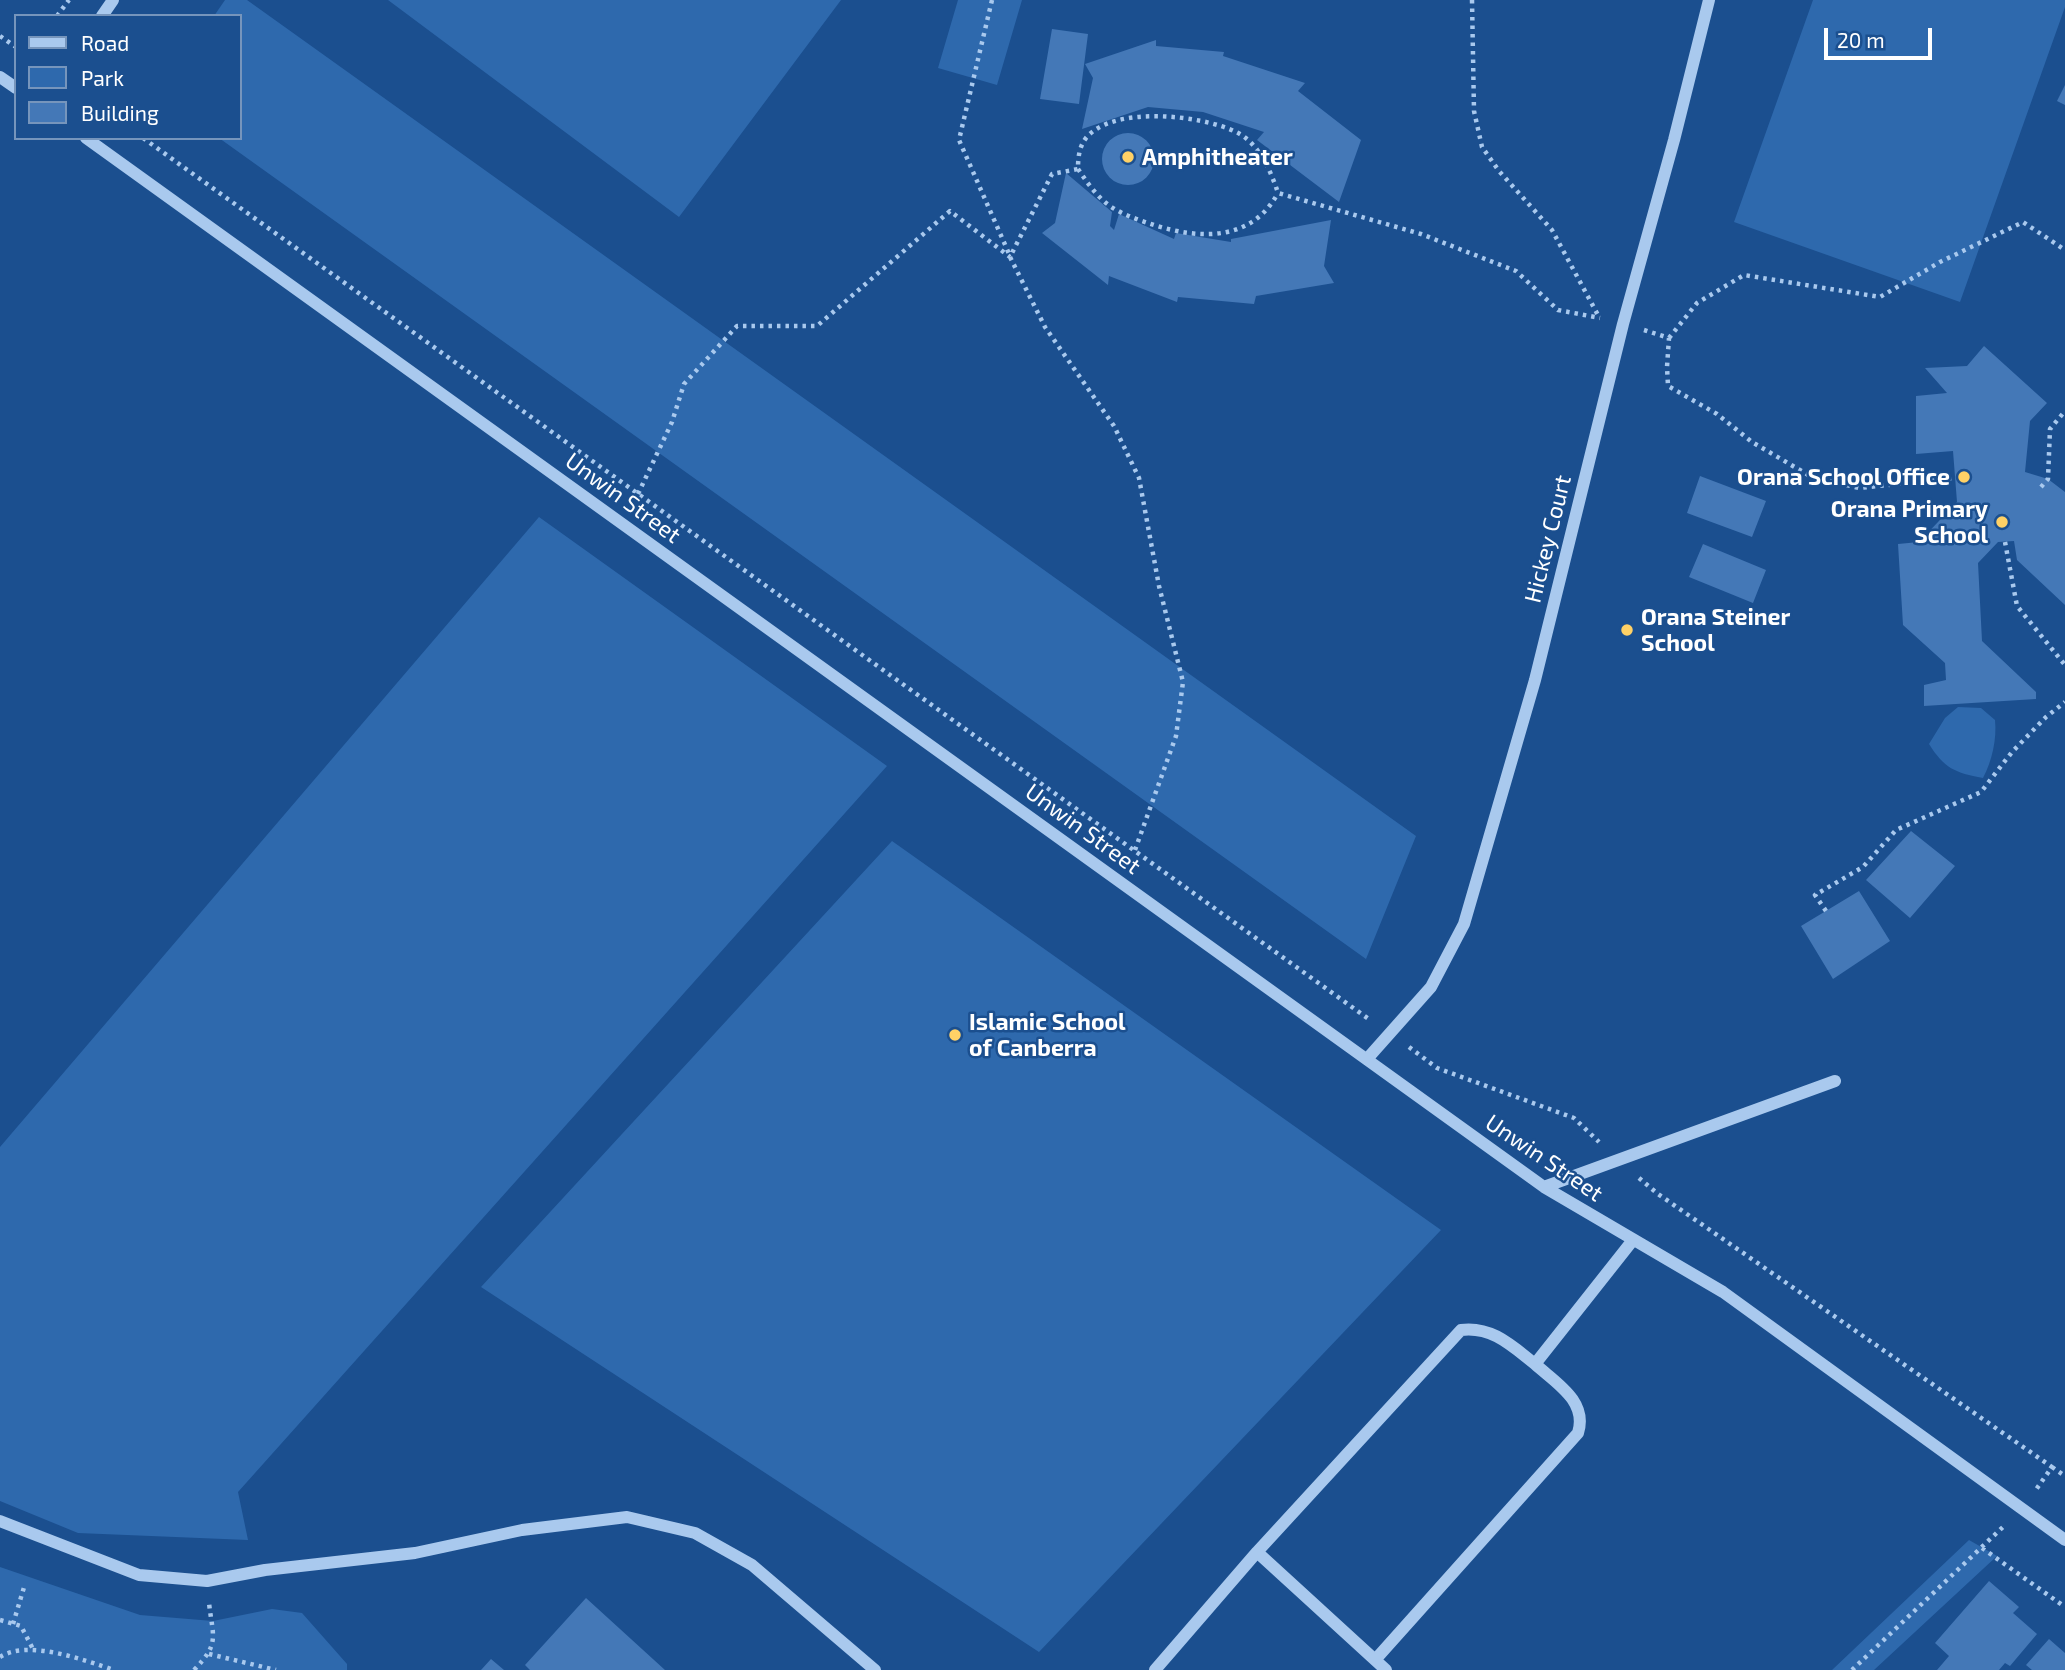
<!DOCTYPE html>
<style>
body{margin:0}
#map{position:relative;width:2065px;height:1670px;overflow:hidden;background:#1b4f8f;font-family:"Exo 2",sans-serif}
canvas{display:block}
.legend{position:absolute;left:14px;top:14px;width:228px;height:126px;box-sizing:border-box;background:#1b4f8f;border:2px solid #7695bc;margin:0;padding:9px 12px;list-style:none;font-size:21px;color:#fff}
.legend li{display:flex;align-items:center;gap:14px;height:35px}
.legend b{width:35px;border:2px solid #7695bc}
.scale{position:absolute;left:1824px;top:28px;width:108px;height:32px;box-sizing:border-box;border:4px solid #fff;border-top:0;padding-left:9px;font-size:21px;line-height:24px;white-space:nowrap;color:#fff;-webkit-text-stroke:5px #1b4f8f;paint-order:stroke}
</style>
<div id="map">
<canvas width="2065" height="1670"></canvas>
<ul class="legend">
<li><b style="height:9px;background:#a9c9ee"></b>Road</li>
<li><b style="height:19px;background:#2e69ad"></b>Park</li>
<li><b style="height:19px;background:#4478b7"></b>Building</li>
</ul>
<div class="scale">20 m</div>
</div>
<script>
const c = document.querySelector('canvas').getContext('2d');
c.lineJoin = 'round';
function paint(path, color) { c.fillStyle = color; c.fill(path, 'evenodd'); }
function strokePath(path, color, width, dash) { c.strokeStyle = color; c.lineWidth = width; c.lineCap = dash ? 'butt' : 'round'; c.setLineDash(dash || []); c.stroke(path); }
function label(font, color, halo, rows, align = 'center') {
  c.font = font + ' "Exo 2",sans-serif'; c.lineWidth = 5; c.setLineDash([]); c.textBaseline = 'middle'; c.strokeStyle = halo; c.fillStyle = color; for (const [text, x, y, turn = 0] of rows) {
    c.save(); c.translate(x, y); c.rotate((+turn || 0) * Math.PI / 180); c.textAlign = isNaN(turn) ? turn : align; if (halo) c.strokeText(text, 0, 0); c.fillText(text, 0, 0); c.restore();
  }
}
paint(new Path2D(`
 M 225,0 L 247,0 L 1416,836 L 1366,959 L 219,138 L 240,138 L 240,16 L 214,16 Z
 M 388,0 L 841,0 L 679,217 Z
 M 958,0 L 1022,0 L 997,85 L 938,68 Z
 M 1813,0 L 2065,0 L 2065,7 L 1960,302 L 1734,222 Z
 M 539,517 L 887,766 L 238,1492 L 248,1540 L 78,1533 L 0,1501 L 0,1147 Z
 M 1958,707 L 1981,708 L 1995,720 C 1997,739 1992,761 1983,778 C 1955,773 1944,768 1929,744 L 1945,718 Z
 M 892,841 L 1441,1230 L 1039,1652 L 481,1287 Z
 M 1969,1540 L 1997,1556 L 1874,1670 L 1832,1670 Z
 M 0,1567 L 140,1615 L 213,1621 L 272,1609 L 302,1613 L 347,1664 L 347,1670 L 0,1670 Z`), '#2e69ad');
paint(new Path2D(`
 M 1052,29 L 1088,34 L 1079,104 L 1040,99 Z
 M 1156,40 L 1156,46 L 1224,52 L 1223,56 L 1305,83 L 1298,91 L 1361,140 L 1339,202 L 1257,140 L 1264,132 L 1203,112 L 1148,107 L 1082,129 L 1093,78 L 1085,64 Z
 M 2065,85 L 2065,105 L 2057,101 Z
 M1102 159a26 26 0 1 1 52 0a26 26 0 1 1-52 0Z
 M 1066,173 L 1112,212 L 1110,226 L 1114,230 L 1119,214 L 1174,239 L 1176,233 L 1231,242 L 1231,239 L 1331,220 L 1324,266 L 1334,283 L 1256,296 L 1254,304 L 1178,297 L 1177,302 L 1109,276 L 1108,285 L 1042,233 L 1055,223 Z
 M 1984,346 L 2047,403 L 2030,421 L 2025,472 L 2048,479 L 2065,492 L 2065,605 L 2017,560 L 2014,541 L 1998,542 L 1978,563 L 1982,641 L 2036,692 L 2036,699 L 1924,706 L 1924,685 L 1946,680 L 1945,663 L 1903,625 L 1898,544 L 1919,542 L 1957,502 L 1953,451 L 1916,454 L 1916,396 L 1947,393 L 1925,368 L 1967,366 Z
 M 1700,476 L 1766,501 L 1752,537 L 1687,513 Z
 M 1703,544 L 1766,570 L 1753,603 L 1689,577 Z
 M 1911,831 L 1955,866 L 1910,918 L 1866,880 Z
 M 1859,891 L 1890,941 L 1833,979 L 1801,926 Z
 M 1989,1581 L 2019,1607 L 2013,1613 L 2037,1634 L 2010,1666 L 2005,1663 L 1999,1670 L 1937,1670 L 1949,1656 L 1935,1643 Z
 M 586,1598 L 665,1670 L 530,1670 L 525,1665 Z
 M 2049,1639 L 2065,1653 L 2065,1670 L 2032,1670 L 2026,1665 Z
 M 491,1659 L 504,1670 L 481,1670 Z`), '#4478b7');
strokePath(new Path2D(`
 M 992,0 L 959,140 L 1010,256
 M 1472,0 L 1474,111 L 1482,147 L 1499,171 L 1552,230 L 1599,317
 M 57,16 L 69,0
 M 0,36 L 16,47
 M 143,138 L 1370,1020
 M 1078,169 C 1087,182 1096,196 1110,206 C 1123,215 1139,220 1154,225 C 1201,240 1252,241 1278,193
 M 1644,330 L 1669,338 L 1667,367 L 1668,386 L 1717,414 L 1752,442 L 1810,476 L 1859,488 L 1954,478
 M 1669,338 L 1697,303 L 1744,275 L 1880,297 L 1940,262 L 2023,222 L 2065,250
 M 2041,487 L 2048,479 L 2050,429 L 2065,411
 M 638,494 L 672,422 L 684,384 L 737,326 L 817,326 L 950,211 L 1010,257
 M 2005,542 L 2017,606 L 2065,665
 M 1135,850 L 1176,736 L 1183,682 L 1159,586 L 1139,478 L 1114,426 L 1045,327 L 1010,257 L 1052,174 L 1078,169 C 1078,158 1079,147 1086,138 C 1113,105 1202,115 1236,132 C 1258,142 1271,171 1278,193 L 1421,234 L 1516,271 L 1558,310 L 1600,318
 M 1826,911 L 1815,895 L 1863,867 L 1896,830 L 1981,792 L 2012,752 L 2046,717 L 2065,702
 M 1409,1047 L 1437,1068 L 1574,1118 L 1599,1142
 M 1639,1178 L 1658,1194 L 2052,1467 L 2035,1491
 M 2052,1467 L 2065,1476
 M 1982,1548 L 2065,1607
 M 0,1620 L 21,1626 L 34,1651
 M 13,1624 L 25,1584
 M 209,1654 L 276,1670
 M 0,1657 C 28,1639 84,1660 114,1670
 M 194,1670 C 220,1643 213,1638 209,1603
 M 1852,1670 L 2004,1526`), '#a9c9ee', 4.5, [3.5, 5]);
strokePath(new Path2D(`
 M 102,16 L 113,0
 M 0,77 L 16,88
 M 86,138 L 1544,1187 L 1723,1292 L 2065,1540
 M 1367,1059 L 1431,987 L 1464,924 L 1535,680 L 1623,324 L 1674,140 L 1709,0
 M 1544,1187 L 1835,1081
 M 0,1521 L 139,1575 L 207,1581 L 265,1570 L 415,1553 L 522,1530 L 627,1517 L 695,1533 L 752,1565 L 875,1670
 M 1375,1660 L 1578,1433 C 1588,1401 1556,1383 1535,1364
 M 1155,1670 L 1257,1552
 M 1386,1670 L 1257,1552 L 1461,1330 C 1492,1326 1512,1346 1535,1364 L 1633,1240`), '#a9c9ee', 12);
for (const [x, y, r, color] of [
 [1128,157,7,"#ffd166"],
 [1964,477,7,"#ffd166"],
 [2002,522,7,"#ffd166"],
 [1627,630,7,"#ffd166"],
 [955,1035,7,"#ffd166"]
]) { const dot = new Path2D(); dot.arc(x, y, r, 0, 2 * Math.PI); c.fillStyle = color; c.fill(dot); strokePath(dot, '#1b4f8f', 2.5); }
label('bold 23px', '#fff', '#1b4f8f', [
 ["Amphitheater",1142,157],
 ["Orana School Office",1950,477,"right"],
 ["Orana Primary",1988,509,"right"],
 ["School",1988,535,"right"],
 ["Orana Steiner",1641,617],
 ["School",1641,643],
 ["Islamic School",969,1022],
 ["of Canberra",969,1048]
], 'left');
label('23px', '#fff', '#1b4f8f', [
 ["Unwin Street",623,498,36],
 ["Hickey Court",1548,539,-76],
 ["Unwin Street",1083,829,36],
 ["Unwin Street",1544,1158,34]
]);
</script>
